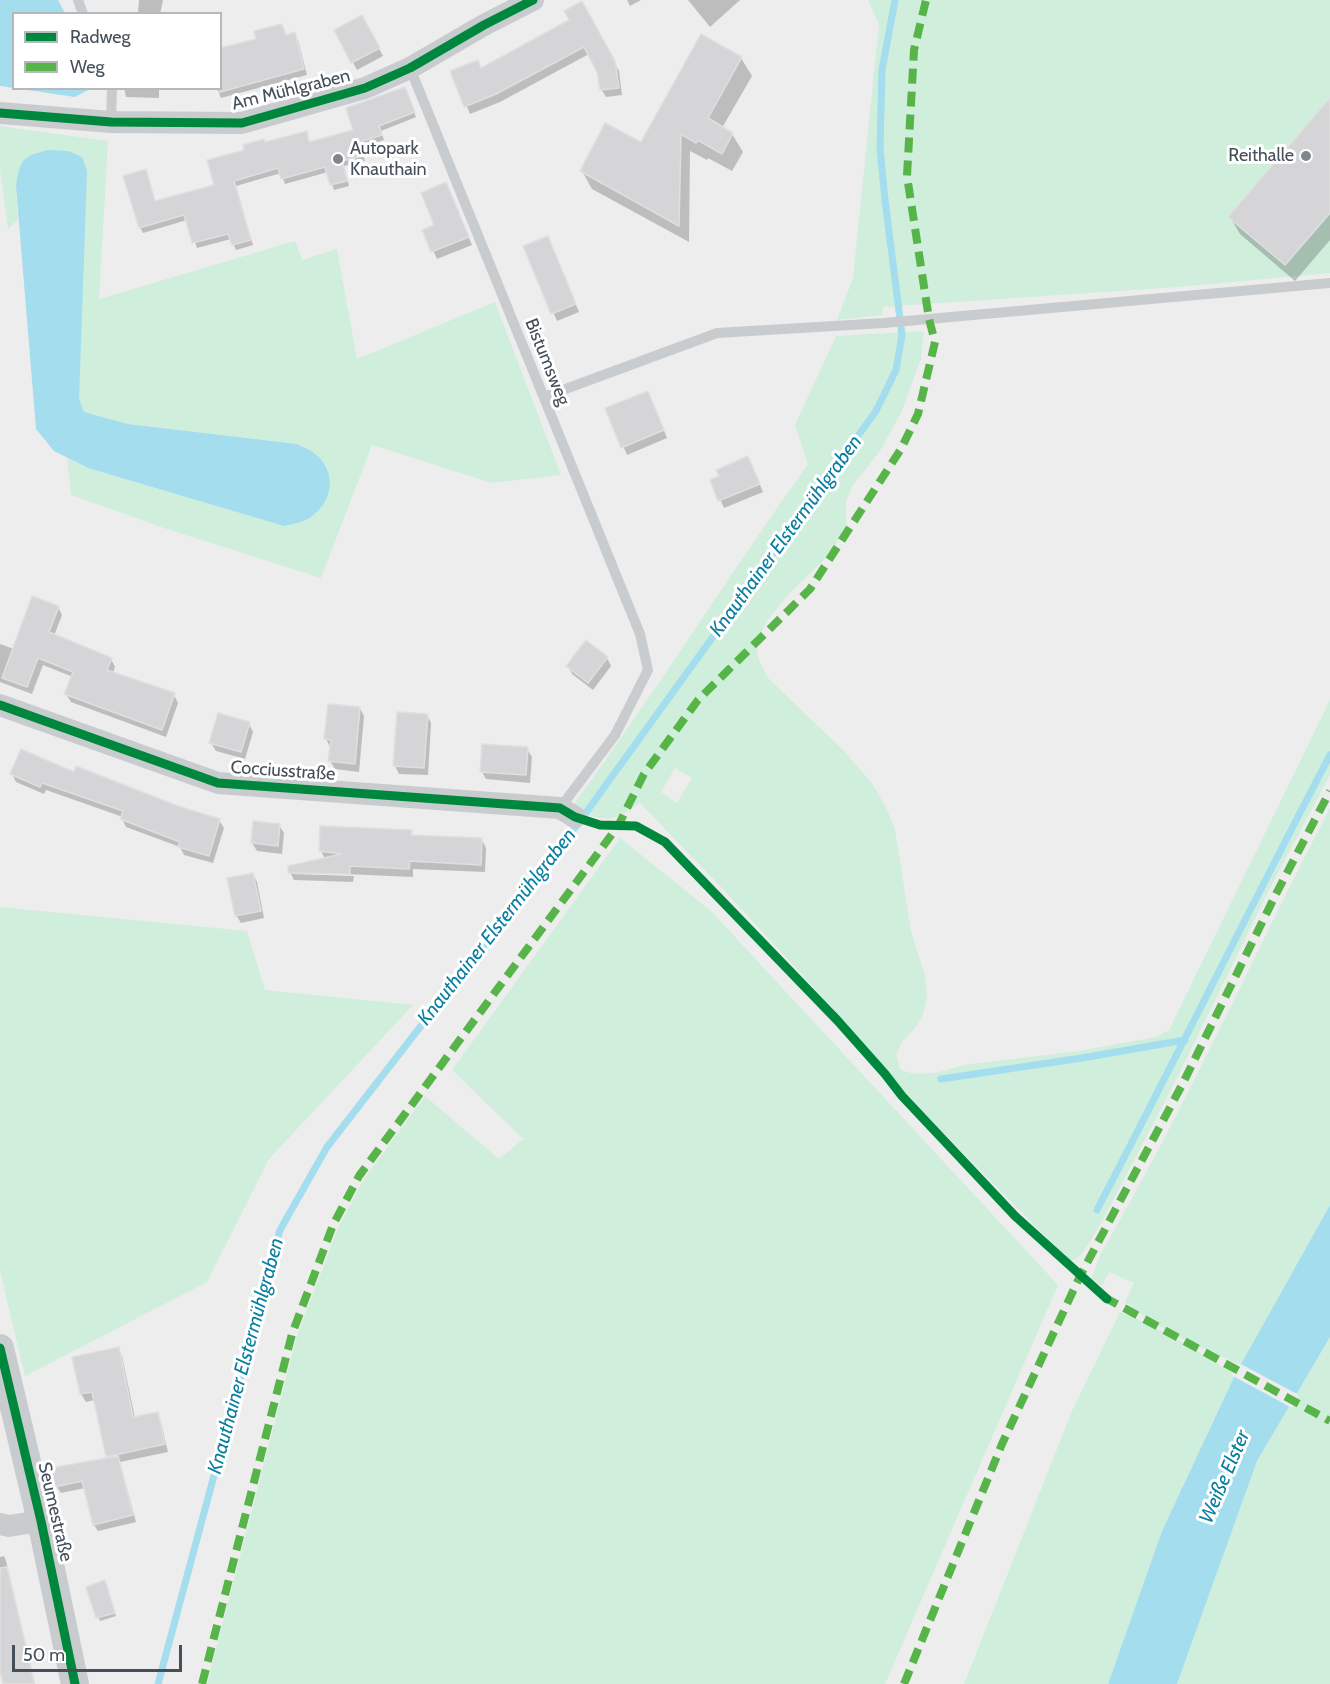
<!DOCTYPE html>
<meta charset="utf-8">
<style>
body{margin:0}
#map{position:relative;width:1330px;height:1684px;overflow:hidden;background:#eeeded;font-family:Cabin,sans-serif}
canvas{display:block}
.legend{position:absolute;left:12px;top:12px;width:210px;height:78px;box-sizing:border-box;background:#fff;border:2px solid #b4b9bd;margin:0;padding:8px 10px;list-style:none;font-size:18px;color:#444f5a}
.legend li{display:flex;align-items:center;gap:12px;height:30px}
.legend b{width:30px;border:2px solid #b4b9bd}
.scale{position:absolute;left:12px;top:1645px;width:170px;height:27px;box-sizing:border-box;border:3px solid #444f5a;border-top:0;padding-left:8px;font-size:18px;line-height:21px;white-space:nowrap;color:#444f5a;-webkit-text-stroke:4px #fff;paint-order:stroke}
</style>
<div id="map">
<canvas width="1330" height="1684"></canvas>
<ul class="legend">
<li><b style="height:8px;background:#00873e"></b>Radweg</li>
<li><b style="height:8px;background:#57b448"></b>Weg</li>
</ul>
<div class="scale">50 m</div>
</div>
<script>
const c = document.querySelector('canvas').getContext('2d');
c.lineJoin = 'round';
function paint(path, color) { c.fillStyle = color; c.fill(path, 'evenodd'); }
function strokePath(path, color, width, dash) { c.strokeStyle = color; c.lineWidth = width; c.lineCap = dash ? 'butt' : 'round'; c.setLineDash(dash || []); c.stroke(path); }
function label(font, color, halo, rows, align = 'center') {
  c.font = font + ' Cabin,sans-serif'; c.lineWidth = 6; c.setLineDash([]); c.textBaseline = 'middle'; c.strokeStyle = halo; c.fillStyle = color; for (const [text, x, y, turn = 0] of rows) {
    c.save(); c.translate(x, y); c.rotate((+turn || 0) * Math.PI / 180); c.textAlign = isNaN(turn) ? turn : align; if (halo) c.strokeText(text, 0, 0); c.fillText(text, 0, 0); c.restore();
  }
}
paint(new Path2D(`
 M 868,0 L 1330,0 L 1330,98 L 1229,217 L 1285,265 L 1330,213 L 1330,273 L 1178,287 L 883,307 L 882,315 L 837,320 L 853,278 L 879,24 Z
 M 0,126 L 108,141 L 99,299 L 295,241 L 302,260 L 337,249 L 357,359 L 495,302 L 561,475 L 492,483 L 372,445 L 321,578 L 164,528 L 71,495 L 67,458 L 88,468 L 284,526 L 327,468 L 315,453 L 297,444 L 128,424 L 84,412 L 79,399 L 29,155 C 12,177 17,193 18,220 L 8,229 L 0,169 Z
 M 924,331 L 921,359 L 901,413 L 880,451 L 853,485 L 846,501 L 846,529 L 822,562 L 788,595 L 767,621 L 756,644 L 759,660 L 768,678 L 844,751 L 871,782 L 886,807 L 895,830 L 911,931 L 925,976 L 927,997 L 923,1014 L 915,1028 L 902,1042 L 896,1055 L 901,1070 C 921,1078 942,1072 963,1065 L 1079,1051 L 1156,1037 L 1169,1030 L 1330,700 L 1330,775 L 1270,888 L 1175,1082 L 1106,1214 L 1088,1245 L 1077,1259 L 1070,1261 L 903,1092 L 839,1015 L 722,888 L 640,803 C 612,822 609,822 577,811 L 574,804 C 655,693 728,576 808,464 L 795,425 L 836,336 ZM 675,768 L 692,778 L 677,803 L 661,792 Z
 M 1330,808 L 1330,1205 L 1241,1365 C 1201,1348 1158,1330 1125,1302 L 1134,1283 L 1109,1272 L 1102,1286 L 1091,1279 L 1102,1251 C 1186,1108 1253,955 1330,808 Z
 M 620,838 L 710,910 L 1058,1285 L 885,1684 L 207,1684 L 297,1336 L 338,1228 L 364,1179 L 425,1096 L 499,1159 L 523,1139 L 452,1070 Z
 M 0,907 L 247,931 L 265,990 L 413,1005 L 269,1159 L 207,1282 L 25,1376 L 0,1271 Z
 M 1120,1312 C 1160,1327 1199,1352 1235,1375 L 1162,1531 L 1108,1684 L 964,1684 L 1072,1411 Z
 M 1330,1337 L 1330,1684 L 1177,1684 L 1257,1461 Z`), '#d0eedc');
paint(new Path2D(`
 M 0,0 L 58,0 L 65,13 L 14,14 L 14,88 L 0,86 Z
 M 14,88 L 90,88 L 90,89 L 75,97 Z
 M 49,150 L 68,151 L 82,157 L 87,171 L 79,399 L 84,412 L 128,424 L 297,444 C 302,447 310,449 314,453 C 337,470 334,501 311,517 C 304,522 293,524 284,526 L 88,468 L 54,451 L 36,429 L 16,186 C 20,159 23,156 49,150 Z
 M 1330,1205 L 1330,1337 L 1257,1461 L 1177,1684 L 1108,1684 L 1162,1531 L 1235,1375 Z`), '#a3ddee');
paint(new Path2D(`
 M 1239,1363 L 1299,1395 L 1292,1408 L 1231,1375 Z`), '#eeeded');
paint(new Path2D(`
 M 139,0 L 163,0 L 160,14 L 138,14 Z
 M 627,0 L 641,0 L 630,6 Z
 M 688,0 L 740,0 L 710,27 Z
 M 581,3 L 619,71 L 622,95 L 606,97 L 601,89 L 599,72 L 589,54 L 500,102 L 470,114 L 452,72 L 481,69 L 571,21 Z
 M 362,17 L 383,56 L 357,70 L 336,30 Z
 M 282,25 L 286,36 L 294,34 L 298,40 L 307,75 L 221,98 L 217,88 L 220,88 L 258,41 Z
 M 741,58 L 752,76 L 722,128 L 732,134 L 743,152 L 732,171 L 708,158 L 707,160 L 690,151 L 689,242 L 592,189 L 582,171 L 642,144 Z
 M 124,88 L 159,88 L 159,98 L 126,97 Z
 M 407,94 L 416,117 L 381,131 L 384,140 L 361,148 L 365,161 L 344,166 L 349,186 L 334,190 L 328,172 L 285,184 L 281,173 L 236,186 L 253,245 L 236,250 L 231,239 L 197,248 L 187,220 L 143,233 L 140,227 L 145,171 L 156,202 L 216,186 L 265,144 L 306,133 L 310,143 L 355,132 Z
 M 1330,101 L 1330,240 L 1295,281 L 1240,234 L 1230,217 Z
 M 450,192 L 472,245 L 437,259 L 424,231 L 436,226 Z
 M 552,246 L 579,312 L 557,321 L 525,247 Z
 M 652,401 L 667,438 L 627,455 L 607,409 Z
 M 752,466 L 763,492 L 724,508 L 712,481 Z
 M 58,607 L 62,615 L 54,636 L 111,659 L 115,667 L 113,673 L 174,695 L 178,703 L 166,737 L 71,702 L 66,694 L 73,677 L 43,665 L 32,694 L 0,682 L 0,644 L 14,649 Z
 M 607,658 L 611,666 L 593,690 L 572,674 L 568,666 Z
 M 360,708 L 364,716 L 359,772 L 335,769 L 330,761 L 330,747 L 326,739 Z
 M 427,715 L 431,723 L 428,775 L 399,774 L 395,766 Z
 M 249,724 L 253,732 L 245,759 L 216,751 L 211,743 Z
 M 527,749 L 532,757 L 530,783 L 486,779 L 482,772 Z
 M 12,774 L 177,807 L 219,820 L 224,828 L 213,863 L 184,855 L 180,847 L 126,827 L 122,819 L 123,817 L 46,790 L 44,794 L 16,782 Z
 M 279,825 L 284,833 L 282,854 L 257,851 L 252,843 Z
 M 411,832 L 414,837 L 482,840 L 486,848 L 485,872 L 413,869 L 413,877 L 300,872 L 293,874 L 354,876 L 353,882 L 294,880 L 290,872 L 325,859 L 321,851 Z
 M 253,874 L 257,882 L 264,918 L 241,923 L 236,915 Z
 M 118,1349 L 122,1356 L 135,1418 L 157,1414 L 161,1422 L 168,1452 L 120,1462 L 136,1522 L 98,1531 L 94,1525 L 85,1488 L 61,1493 L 57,1487 L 109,1459 L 95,1400 L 86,1402 L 81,1394 Z
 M 4,1556 L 6,1561 L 35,1684 L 5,1684 L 0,1665 L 0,1557 Z
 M 107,1586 L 116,1616 L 100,1621 L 88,1587 Z`), '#0003');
strokePath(new Path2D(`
 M 941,1079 L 1082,1058 L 1185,1040
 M 1097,1210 C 1176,1058 1251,906 1330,755
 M 158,1684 L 280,1230 L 327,1147 L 577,825 L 876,411 L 896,370 L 902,335 L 885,200 L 880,148 L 882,70 L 895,0`), '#a3ddee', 7);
const building = new Path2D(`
 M 582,1 L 615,61 L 619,88 L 600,90 L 597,72 L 584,47 L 496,94 L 464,107 L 450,71 L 478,60 L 481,68 L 569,20 L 564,11 Z
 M 362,15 L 380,48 L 351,63 L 334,30 Z
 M 282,24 L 286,35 L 295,32 L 304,69 L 220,92 L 220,48 L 256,39 L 254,31 Z
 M 701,34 L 742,57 L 708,118 L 733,133 L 722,154 L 698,140 L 696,143 L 681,134 L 679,226 L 580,171 L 605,123 L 641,142 Z
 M 405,87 L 415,112 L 379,126 L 382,135 L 360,142 L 363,156 L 342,161 L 347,181 L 330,185 L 325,167 L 281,179 L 278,168 L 234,181 L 251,240 L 232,245 L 228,234 L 192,243 L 184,215 L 139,228 L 123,176 L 146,169 L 155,201 L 214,185 L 207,160 L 244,150 L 243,145 L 264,139 L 265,142 L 307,131 L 309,142 L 353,130 L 346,108 Z
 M 1330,98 L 1330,213 L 1285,265 L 1228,217 Z
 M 446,182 L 469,237 L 431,252 L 422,230 L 434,225 L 421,193 Z
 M 548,236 L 576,304 L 551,314 L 523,246 Z
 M 648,391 L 664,430 L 621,448 L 605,408 Z
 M 748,456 L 760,484 L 718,501 L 710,480 L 719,476 L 716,470 Z
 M 32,596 L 59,606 L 49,632 L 112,658 L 107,670 L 175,693 L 162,730 L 64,694 L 73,672 L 38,658 L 27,687 L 2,678 Z
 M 586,640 L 608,657 L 588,683 L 566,666 Z
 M 328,704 L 360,707 L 355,764 L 328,761 L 331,740 L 324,739 Z
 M 397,712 L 428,714 L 424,768 L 393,766 Z
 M 218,713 L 250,722 L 241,752 L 209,743 Z
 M 482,744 L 528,747 L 526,775 L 480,772 Z
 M 21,749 L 74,772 L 76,766 L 178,806 L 220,819 L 209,856 L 178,847 L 180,842 L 120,819 L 123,811 L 42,783 L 40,787 L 10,774 Z
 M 253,821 L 280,824 L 278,846 L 251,843 Z
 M 320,826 L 412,830 L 411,835 L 482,838 L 481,865 L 410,861 L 409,869 L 350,866 L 350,874 L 288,873 L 288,866 L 342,854 L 319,851 Z
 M 253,873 L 261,911 L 235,916 L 227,878 Z
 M 119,1347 L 133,1417 L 158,1412 L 165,1444 L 106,1457 L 92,1392 L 80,1394 L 72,1357 Z
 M 118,1456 L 133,1515 L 93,1525 L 82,1481 L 55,1487 L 51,1468 Z
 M 7,1567 L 30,1663 L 34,1684 L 3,1684 L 0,1671 L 0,1568 Z
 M 105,1580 L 115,1613 L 96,1618 L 86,1587 Z`);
paint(building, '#d5d5d7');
strokePath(building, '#dfdfe0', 1.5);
strokePath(new Path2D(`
 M 78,0 L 83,14
 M 410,68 L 640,634 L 648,670 L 615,735 L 560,808
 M 111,122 L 112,88
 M 544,397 L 717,333 L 884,323 L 1330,283`), '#c9ccce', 10);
strokePath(new Path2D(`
 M 0,113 L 111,122 L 242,123 L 365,88 L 410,68 L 484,25 L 533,0
 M 0,705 L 218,783 L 560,808 L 575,817
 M 0,1524 L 9,1526 L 41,1521`), '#c9ccce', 22);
strokePath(new Path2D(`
 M 0,1348 L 41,1521 L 75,1684`), '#c9ccce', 28);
strokePath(new Path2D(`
 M 1104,1297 L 1330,1421
 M 202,1684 L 292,1334 L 333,1225 L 359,1176 L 618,826 L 644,774 L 698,700 L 810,589 L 901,449 L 918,414 L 935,342 L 929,319 L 907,176 L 914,50 L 926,0
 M 904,1684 L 1002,1444 L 1080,1276 L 1182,1085 L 1277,892 L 1330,791`), '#57b448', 8, [15, 8]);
strokePath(new Path2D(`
 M 0,113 L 111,122 L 242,123 L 365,88 L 410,68 L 484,25 L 533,0
 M 0,705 L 218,783 L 560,808 L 575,817 L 600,825 L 636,826 L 665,842 L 837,1020 L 885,1074 L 902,1096 L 1015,1216 L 1107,1299
 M 0,1348 L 41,1521 L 75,1684`), '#00873e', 9);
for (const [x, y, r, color] of [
 [1306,156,6,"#80868d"],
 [338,159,6,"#80868d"]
]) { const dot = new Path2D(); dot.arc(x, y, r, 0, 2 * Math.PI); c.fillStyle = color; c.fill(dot); strokePath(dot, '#fff', 2); }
label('18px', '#444f5a', '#fff', [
 ["Am Mühlgraben",291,90,-14],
 ["Bistumsweg",547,362,68],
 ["Cocciusstraße",283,771,4],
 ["Seumestraße",55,1512,77]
]);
label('18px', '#444f5a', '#fff', [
 ["Autopark",350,149],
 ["Knauthain",350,170],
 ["Reithalle",1294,156,"right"]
], 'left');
label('italic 20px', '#087fa1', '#fff', [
 ["Knauthainer Elstermühlgraben",786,536,-54],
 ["Knauthainer Elstermühlgraben",497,927,-52],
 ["Knauthainer Elstermühlgraben",246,1356,-75],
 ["Weiße Elster",1225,1477,-67]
]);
</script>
